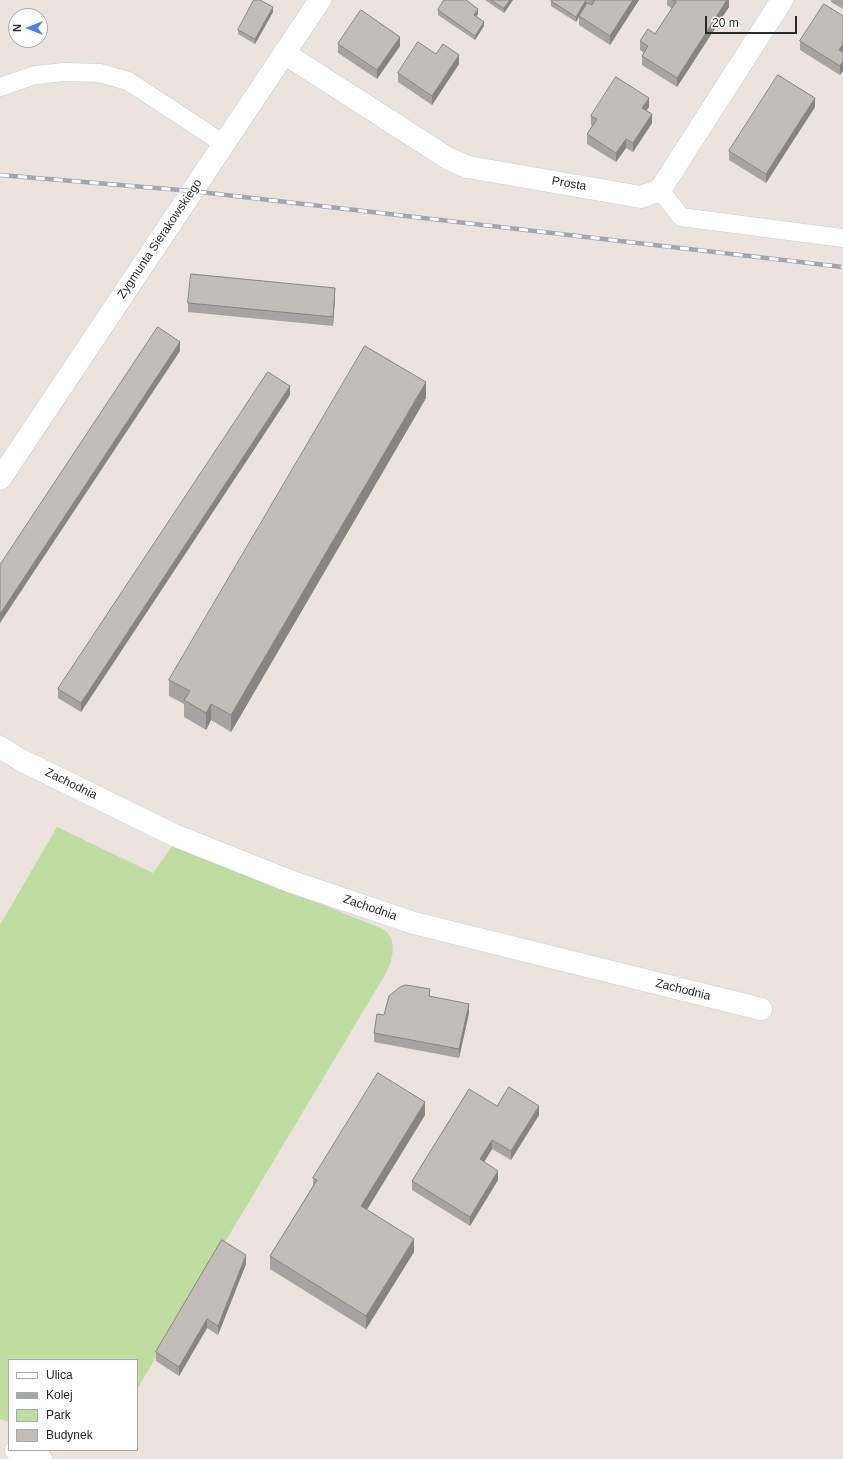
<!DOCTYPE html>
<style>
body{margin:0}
#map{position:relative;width:843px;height:1459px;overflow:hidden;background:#ebe3dd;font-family:Helvetica,sans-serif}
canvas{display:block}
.legend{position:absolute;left:8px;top:1359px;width:130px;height:92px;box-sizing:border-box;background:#fff;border:1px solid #aaa;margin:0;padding:5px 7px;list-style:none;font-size:12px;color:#2a2a2a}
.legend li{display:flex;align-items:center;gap:8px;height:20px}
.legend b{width:20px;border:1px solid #aaa}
.north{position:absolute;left:8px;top:8px;width:40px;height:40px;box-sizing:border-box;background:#fff;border:1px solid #aaa;border-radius:50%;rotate:270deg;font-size:11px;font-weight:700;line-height:16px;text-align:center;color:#2a2a2a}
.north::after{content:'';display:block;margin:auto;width:14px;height:18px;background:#4b83ea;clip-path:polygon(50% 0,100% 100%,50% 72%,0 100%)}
.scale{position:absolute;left:705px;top:16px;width:92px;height:18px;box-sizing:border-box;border:2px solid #2a2a2a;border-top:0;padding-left:5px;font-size:12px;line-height:14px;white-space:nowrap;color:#2a2a2a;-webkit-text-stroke:3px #fff;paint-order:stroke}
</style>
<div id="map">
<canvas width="843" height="1459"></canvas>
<ul class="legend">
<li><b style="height:5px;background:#fff"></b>Ulica</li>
<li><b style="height:5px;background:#a0a6b2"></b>Kolej</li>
<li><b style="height:11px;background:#bedd9e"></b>Park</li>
<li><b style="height:11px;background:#c3bdba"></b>Budynek</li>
</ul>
<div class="north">N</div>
<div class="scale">20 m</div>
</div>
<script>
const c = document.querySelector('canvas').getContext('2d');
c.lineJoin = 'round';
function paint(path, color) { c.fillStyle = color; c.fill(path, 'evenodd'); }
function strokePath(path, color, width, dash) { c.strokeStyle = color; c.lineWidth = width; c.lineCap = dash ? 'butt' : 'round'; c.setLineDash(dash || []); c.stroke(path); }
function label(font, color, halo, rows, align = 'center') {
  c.font = font + ' Helvetica,sans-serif'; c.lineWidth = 3.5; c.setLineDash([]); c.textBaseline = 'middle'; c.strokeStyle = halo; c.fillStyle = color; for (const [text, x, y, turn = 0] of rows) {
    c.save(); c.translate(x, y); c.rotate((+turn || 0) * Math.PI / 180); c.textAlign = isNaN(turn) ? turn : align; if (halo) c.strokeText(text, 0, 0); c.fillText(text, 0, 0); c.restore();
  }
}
paint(new Path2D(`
 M 57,827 L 153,873 L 173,845 L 383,929 C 398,938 393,960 386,973 L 137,1389 L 137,1360 L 9,1360 L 9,1422 L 0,1419 L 0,925 Z`), '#bedd9e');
const lane = new Path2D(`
 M 0,87 L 35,75 L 65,72 L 100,73 L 128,81 L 224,144
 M 660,190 L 681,217 L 843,238`);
const street = new Path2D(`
 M 284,53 L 449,159 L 468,167 L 641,197 L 660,190 L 782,0
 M 0,479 L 320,0
 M 0,747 L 21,760 L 174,835 L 292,882 L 414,923 L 761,1009`);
const secondary = new Path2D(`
 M 16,1450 L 41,1459`);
strokePath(lane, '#c8ced6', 19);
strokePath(street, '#c8ced6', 23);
strokePath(secondary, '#c8ced6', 23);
strokePath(lane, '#fff', 18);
strokePath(street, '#fff', 22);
strokePath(secondary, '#fff', 22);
const rail = new Path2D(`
 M 0,175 L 192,191 L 843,267`);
strokePath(rail, '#a0a6b2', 4.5);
strokePath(rail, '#fff', 3, [9]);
paint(new Path2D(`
 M 485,0 L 513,0 L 504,13 Z
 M 552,0 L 639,0 L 610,45 L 579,25 L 579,17 L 576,22 L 551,6 L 551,1 Z
 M 667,0 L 729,0 L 729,7 L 677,87 L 642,65 L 642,56 L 644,53 L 640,50 L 640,41 L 655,34 L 672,9 L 667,5 Z
 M 831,0 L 843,0 L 843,9 L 831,2 Z
 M 438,10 L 478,14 L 477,16 L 484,26 L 475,40 L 438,15 Z
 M 273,12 L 255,44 L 238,34 L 238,30 Z
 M 843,16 L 840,75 L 800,50 L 800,41 Z
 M 338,44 L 400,46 L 377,79 L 338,53 Z
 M 436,54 L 459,64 L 432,105 L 398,82 L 398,73 Z
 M 649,107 L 646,111 L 652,123 L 633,152 L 626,148 L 616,162 L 587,144 L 587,134 L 592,126 L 591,125 L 591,116 Z
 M 815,107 L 766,183 L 729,160 L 729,151 Z
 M 335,297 L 333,326 L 188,312 L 188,303 Z
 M 290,395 L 81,712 L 58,698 L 58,689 Z
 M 426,398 L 231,732 L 211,720 L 206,730 L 184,717 L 184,704 L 169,696 L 169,680 Z
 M 430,996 L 469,1013 L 459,1058 L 374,1042 L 374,1033 L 384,1015 Z
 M 497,1106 L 539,1115 L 511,1160 L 492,1149 L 484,1162 L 498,1180 L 470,1226 L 412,1190 L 412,1181 Z
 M 425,1115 L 367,1210 L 414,1252 L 366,1329 L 270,1269 L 270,1256 L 313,1186 L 313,1178 Z
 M 246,1264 L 218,1335 L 207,1328 L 179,1376 L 156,1361 L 156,1352 Z`), '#a8a3a0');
paint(new Path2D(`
 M 510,0 L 513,0 L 504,13 L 504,8 Z
 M 586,0 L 586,5 L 579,16 L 579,17 L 576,22 L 576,17 Z
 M 633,0 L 639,0 L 610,45 L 610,36 Z
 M 727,0 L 729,0 L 729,7 L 677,87 L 677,78 Z
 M 273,7 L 273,12 L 255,44 L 255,39 Z
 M 478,9 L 478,14 L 474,19 L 474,15 Z
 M 484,22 L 484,26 L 475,40 L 475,36 Z
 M 400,37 L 400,46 L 377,79 L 377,70 Z
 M 843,44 L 843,53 L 839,50 Z
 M 459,55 L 459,64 L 432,105 L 432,96 Z
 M 843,61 L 843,71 L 840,75 L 840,66 Z
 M 649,98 L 649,107 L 642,117 L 642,108 Z
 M 815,98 L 815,107 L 766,183 L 766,174 Z
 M 652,114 L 652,123 L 633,152 L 633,143 Z
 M 626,139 L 626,148 L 616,162 L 616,153 Z
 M 335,288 L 335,297 L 333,326 L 333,317 Z
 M 180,342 L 180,351 L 0,623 L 0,614 Z
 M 426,382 L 426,398 L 231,732 L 231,715 Z
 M 290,386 L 290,395 L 81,712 L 81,703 Z
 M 211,704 L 211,720 L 206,730 L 206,713 Z
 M 469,1004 L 469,1013 L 459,1058 L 459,1049 Z
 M 425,1102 L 425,1115 L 361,1219 L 361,1206 Z
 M 539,1106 L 539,1115 L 511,1160 L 511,1151 Z
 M 492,1140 L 492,1149 L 480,1169 L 480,1159 Z
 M 498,1171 L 498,1180 L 470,1226 L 470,1217 Z
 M 414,1239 L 414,1252 L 366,1329 L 366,1316 Z
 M 246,1255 L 246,1264 L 218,1335 L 218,1326 Z
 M 207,1319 L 207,1328 L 179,1376 L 179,1367 Z`), '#888482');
const building = new Path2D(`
 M 254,0 L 260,0 L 273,7 L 255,39 L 238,30 Z
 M 444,0 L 466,0 L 478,9 L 474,15 L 484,22 L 475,36 L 438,10 Z
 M 491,0 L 510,0 L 504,8 Z
 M 552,0 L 586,0 L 576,17 L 551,1 Z
 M 592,0 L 633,0 L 610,36 L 579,16 L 587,3 L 592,5 L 594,1 Z
 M 673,0 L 727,0 L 677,78 L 642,56 L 648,46 L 640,41 L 648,29 L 655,34 L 676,2 Z
 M 824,4 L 843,16 L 843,44 L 839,50 L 843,52 L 843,61 L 840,66 L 800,41 Z
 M 361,10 L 400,37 L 377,70 L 338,44 Z
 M 418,42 L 436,54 L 443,44 L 459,55 L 432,96 L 398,73 Z
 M 778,75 L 815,98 L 766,174 L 729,151 Z
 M 616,77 L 649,98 L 642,108 L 652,114 L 633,143 L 626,139 L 616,153 L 587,134 L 597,119 L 591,116 Z
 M 191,274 L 335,288 L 333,317 L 188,303 Z
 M 158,327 L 180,342 L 0,614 L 0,565 Z
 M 365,346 L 426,382 L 231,715 L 211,704 L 206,713 L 184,700 L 190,691 L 169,680 Z
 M 268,372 L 290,386 L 81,703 L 58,689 Z
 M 406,985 L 430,989 L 429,996 L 469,1004 L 459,1049 L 374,1033 L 377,1014 L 384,1015 L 389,996 L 400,987 Z
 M 378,1073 L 425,1102 L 361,1206 L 414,1239 L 366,1316 L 270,1256 L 317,1180 L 313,1178 Z
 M 509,1087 L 539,1106 L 511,1151 L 492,1140 L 480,1159 L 498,1171 L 470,1217 L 412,1181 L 469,1089 L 497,1106 Z
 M 222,1240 L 246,1255 L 218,1326 L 207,1319 L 179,1367 L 156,1352 Z`);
paint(building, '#c3bdba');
strokePath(building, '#888482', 1);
label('12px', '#2a2a2a', '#fff', [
 ["Prosta",569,184,10],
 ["Zygmunta Sierakowskiego",160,239,-56],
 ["Zachodnia",71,784,26],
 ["Zachodnia",370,908,19],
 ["Zachodnia",683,990,14]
]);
</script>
